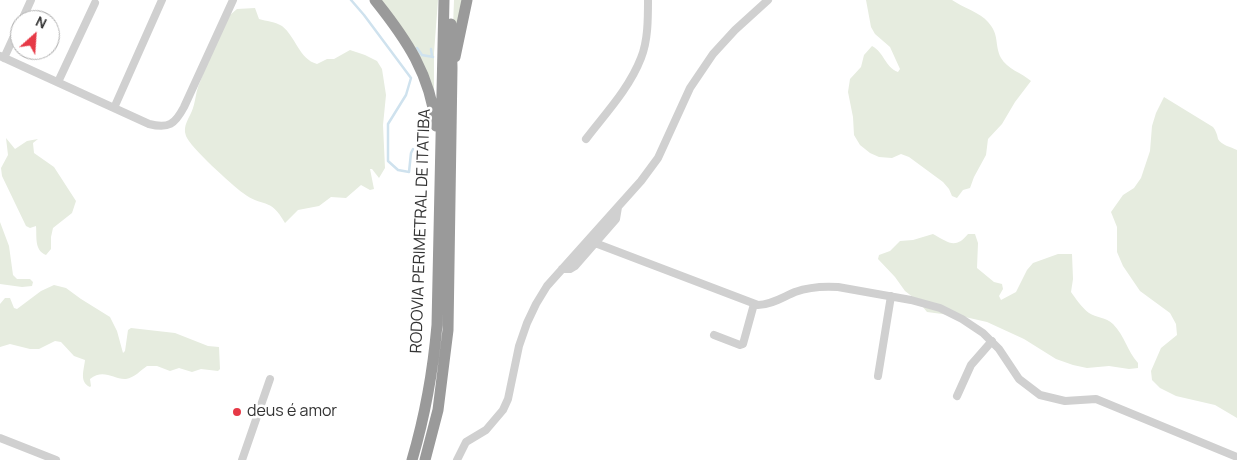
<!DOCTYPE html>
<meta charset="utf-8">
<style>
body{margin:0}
#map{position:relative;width:1237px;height:460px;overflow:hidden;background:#fff;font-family:Manrope,sans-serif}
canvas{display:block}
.north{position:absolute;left:10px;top:10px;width:50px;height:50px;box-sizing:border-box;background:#fff;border:1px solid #adadad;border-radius:50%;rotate:26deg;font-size:14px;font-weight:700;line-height:20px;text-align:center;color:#333}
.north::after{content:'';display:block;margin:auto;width:18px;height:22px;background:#e63946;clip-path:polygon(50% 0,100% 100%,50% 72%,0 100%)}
</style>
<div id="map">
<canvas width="1237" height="460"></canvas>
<div class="north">N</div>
</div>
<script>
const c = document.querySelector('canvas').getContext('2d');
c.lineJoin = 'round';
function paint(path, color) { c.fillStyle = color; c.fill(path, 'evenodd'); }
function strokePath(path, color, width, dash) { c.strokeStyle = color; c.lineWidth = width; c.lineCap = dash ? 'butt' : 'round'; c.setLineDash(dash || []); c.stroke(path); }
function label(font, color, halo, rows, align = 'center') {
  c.font = font + ' Manrope,sans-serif'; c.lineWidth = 5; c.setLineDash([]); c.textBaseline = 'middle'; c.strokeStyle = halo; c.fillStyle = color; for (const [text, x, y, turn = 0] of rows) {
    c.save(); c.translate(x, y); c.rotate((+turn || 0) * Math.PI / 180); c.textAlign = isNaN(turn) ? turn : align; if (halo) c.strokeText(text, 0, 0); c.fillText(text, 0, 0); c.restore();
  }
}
paint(new Path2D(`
 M 380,0 L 438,0 L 434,53 L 434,90 Z
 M 454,0 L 463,0 L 457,31 L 453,27 Z
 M 866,0 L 952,0 C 962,7 981,13 988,22 C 1000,35 994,44 1001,58 C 1007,69 1022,73 1031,81 L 1015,102 L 1002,124 L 988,139 L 986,155 L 974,177 L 970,188 L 963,190 L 957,198 L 952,196 L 949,189 L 943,182 L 909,157 L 901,154 L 892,158 L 879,157 L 870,153 L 860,145 L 854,135 L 853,117 L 848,92 L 850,79 L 861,67 L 864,55 L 872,46 C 884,52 885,67 898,72 L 900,69 L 890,47 L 875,34 L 871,27 Z
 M 255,8 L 259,19 C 266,21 276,22 282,26 C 296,37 299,59 317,64 L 327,59 L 334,59 L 350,50 L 365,55 L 377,61 L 382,69 L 386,95 L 383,125 L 385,168 L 379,178 L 372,169 L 370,169 L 374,189 L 370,190 L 361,185 L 346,198 L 331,197 L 319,206 L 298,210 L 285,223 C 270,196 262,208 243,193 C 232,185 190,147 186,136 C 182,125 190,118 193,108 C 196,99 196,90 200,82 C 208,59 220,37 230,15 L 237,9 Z
 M 1164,97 L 1213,127 C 1216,131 1217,134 1218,139 C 1221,145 1231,147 1237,150 L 1237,418 L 1215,405 L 1176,396 L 1160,388 L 1152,380 L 1151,371 L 1161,348 L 1177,335 L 1176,324 L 1170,313 L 1140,291 L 1123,266 L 1117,252 L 1117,227 L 1111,212 L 1123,195 L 1134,188 L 1141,178 L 1150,151 L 1152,126 L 1156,113 Z
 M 6,138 L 15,149 L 27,141 L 38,139 L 33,143 L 34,153 L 54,167 L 76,201 L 72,213 L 53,228 L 51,237 L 51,249 L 46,255 C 34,250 37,237 36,226 L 30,228 L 26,226 L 2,176 L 1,168 L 8,155 Z
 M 0,222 L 9,246 L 13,275 L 17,279 L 30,279 L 33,282 L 32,286 L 22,287 L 0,284 Z
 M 933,234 C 948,242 955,250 968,234 L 975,234 L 978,243 L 977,268 L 994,282 L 1002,284 L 1003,289 L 999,296 L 1001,300 L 1016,292 L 1027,270 L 1033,263 L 1058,254 L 1072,254 L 1073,279 L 1071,292 C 1076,299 1082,308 1089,313 C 1096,318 1106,317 1113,324 C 1125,336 1127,351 1138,363 L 1138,368 L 1129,369 L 1109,366 L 1087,368 L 1073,365 L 1056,359 L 1024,339 L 987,322 L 965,317 L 927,312 L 918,301 L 905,291 L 895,277 L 878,259 L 879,255 L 890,251 L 900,241 L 913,240 Z
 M 54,285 L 66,288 L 81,299 L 110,317 L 117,331 L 123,353 L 125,351 L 128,330 L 131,328 L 175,333 L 208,346 L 219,347 L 220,369 L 218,371 L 201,369 L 192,372 L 179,368 L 170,371 L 157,366 L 147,366 C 141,370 134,378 126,379 C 114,380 104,368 90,379 L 91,386 L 90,387 C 79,382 84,370 85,360 L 74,356 L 61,342 L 55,341 L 39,349 L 30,349 L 10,344 L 0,347 L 0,304 L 5,298 L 10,298 L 14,308 L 17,309 L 41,291 Z`), '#e6ecdf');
strokePath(new Path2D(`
 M 351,0 L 364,15 L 411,78 L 406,95 L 388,124 L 388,161 L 398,170 L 409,172 L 411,153 L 413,149
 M 417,48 L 422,55 L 433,57
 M 431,49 L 432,56`), '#cfe2ee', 2.5);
strokePath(new Path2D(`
 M 22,20 L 31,0
 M 0,56 L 149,124 C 169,129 175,124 184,107 L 233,0
 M 4,58 L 20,23
 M 58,82 L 95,3
 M 114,108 L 162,0
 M 586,139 C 605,114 629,89 641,58 C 648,41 648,19 648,0
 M 595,243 L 758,305 C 771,305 783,297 795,292 C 809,287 823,286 838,287 L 911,300 L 940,308 L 962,319 L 983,333 L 999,349 L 1019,379 L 1040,395 L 1065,401 L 1096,399 L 1237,457
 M 562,269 L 570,269 L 575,266 L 616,219 L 618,207
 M 714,335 L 740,345 L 743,344 L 754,304
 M 878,376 L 891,296
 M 957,396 L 971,365 L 992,341
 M 0,438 L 56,460
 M 242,460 L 270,379
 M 457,460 L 466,442 L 486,430 L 503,410 L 508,399 L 519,346 L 527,323 L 536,304 L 547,286 L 641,181 L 658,158 L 690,88 L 713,54 L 735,30 L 768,0`), '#d0d0d0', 8);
strokePath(new Path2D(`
 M 375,0 C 407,40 430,74 436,126
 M 455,57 L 467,0
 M 412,460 C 425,416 433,371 437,325 L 444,0
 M 425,460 L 438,410 L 448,330 L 452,68 L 451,24`), '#9a9a9a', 11);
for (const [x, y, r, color] of [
 [237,412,5,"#e63946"]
]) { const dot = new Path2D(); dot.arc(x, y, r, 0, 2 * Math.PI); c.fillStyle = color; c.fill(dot); strokePath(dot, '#fff', 2); }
label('16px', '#333', '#fff', [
 ["RODOVIA PERIMETRAL DE ITATIBA",421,231,-88]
]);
label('16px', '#333', '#fff', [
 ["deus é amor",247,412]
], 'left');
</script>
